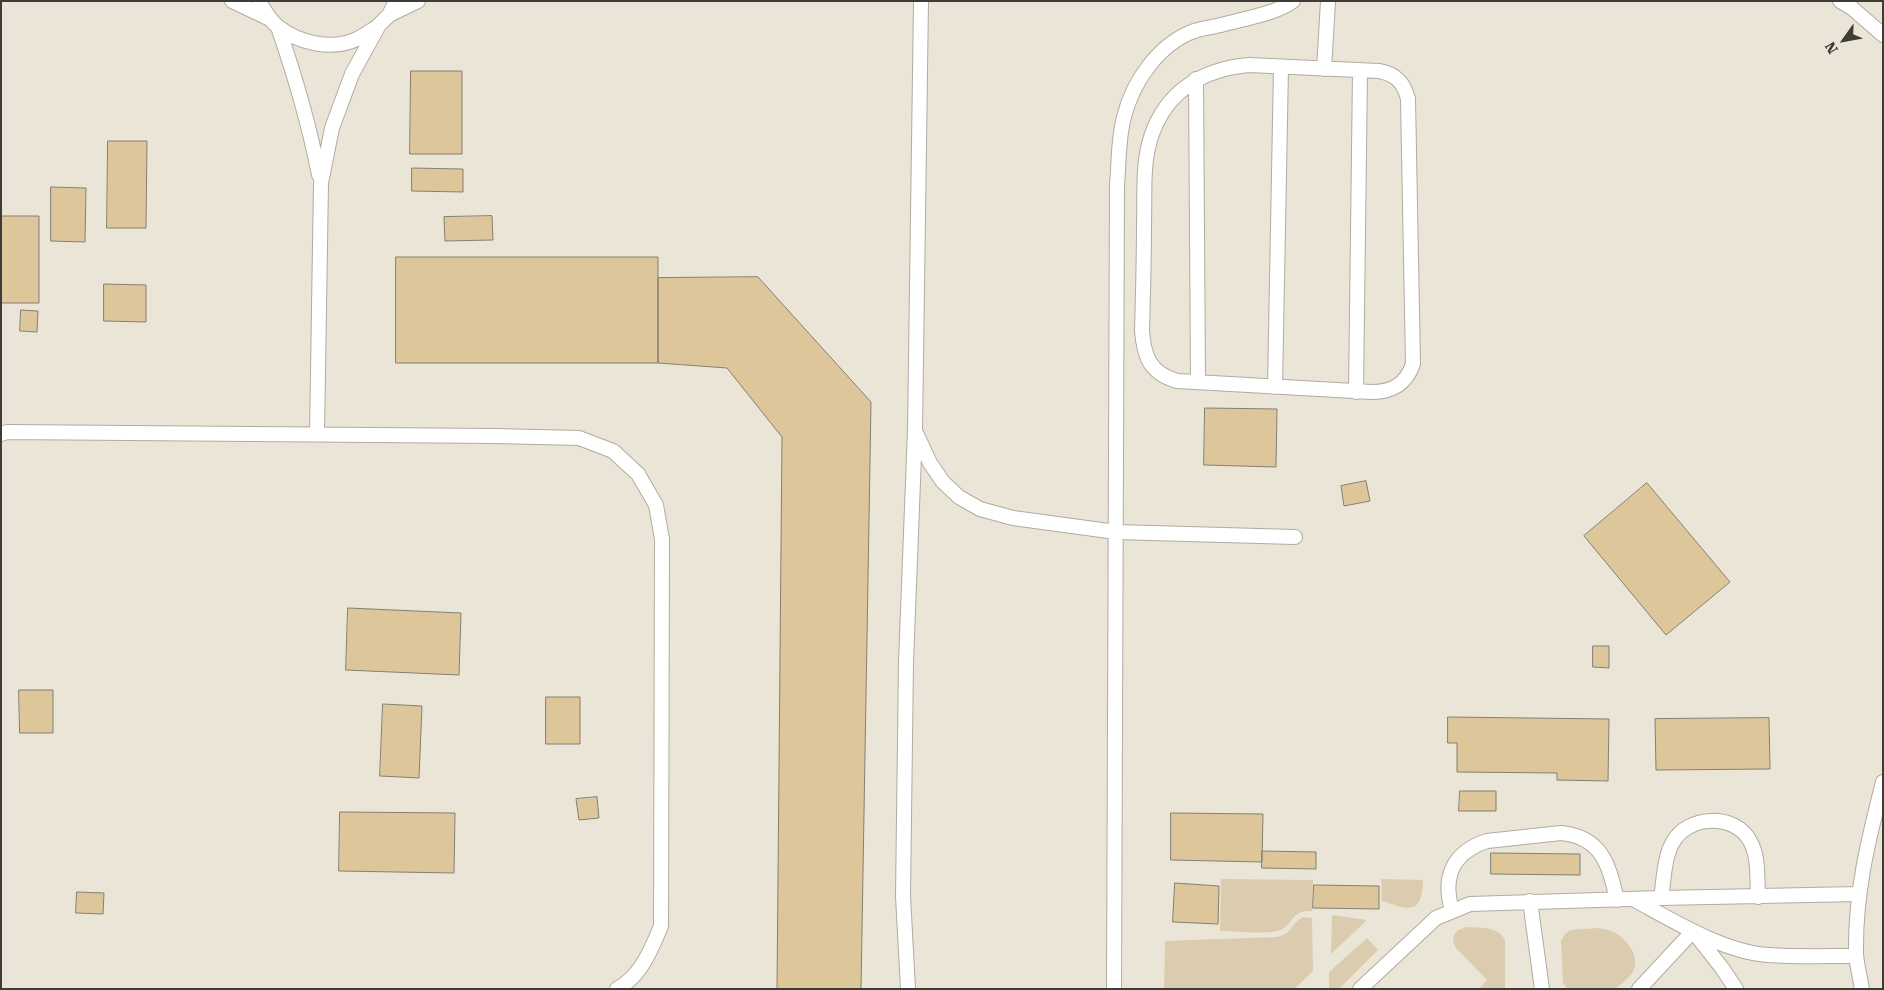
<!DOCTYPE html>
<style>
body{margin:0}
#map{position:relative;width:1884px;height:990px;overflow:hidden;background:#ebe5d8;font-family:"Roboto Serif",serif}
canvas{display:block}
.frame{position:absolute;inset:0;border:2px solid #3e3c37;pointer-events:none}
.north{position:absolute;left:1819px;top:15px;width:50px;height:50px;-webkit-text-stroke:4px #ebe5d8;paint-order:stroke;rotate:238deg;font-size:14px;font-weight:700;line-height:20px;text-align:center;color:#3e3c37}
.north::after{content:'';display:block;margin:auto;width:18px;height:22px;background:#3e3c37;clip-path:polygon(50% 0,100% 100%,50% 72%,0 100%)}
</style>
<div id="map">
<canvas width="1884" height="990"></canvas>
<div class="frame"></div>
<div class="north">N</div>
</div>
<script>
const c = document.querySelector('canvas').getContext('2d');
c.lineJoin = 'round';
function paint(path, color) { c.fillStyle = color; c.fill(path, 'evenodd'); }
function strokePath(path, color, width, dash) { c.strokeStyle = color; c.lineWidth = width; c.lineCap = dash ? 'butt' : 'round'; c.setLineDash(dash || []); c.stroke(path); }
paint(new Path2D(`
 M 1221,879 L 1313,880 L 1312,911 C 1290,910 1295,924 1280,930 C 1268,935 1234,931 1220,931 Z
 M 1381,879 L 1423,880 C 1422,916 1409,910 1382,901 Z
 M 1332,915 L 1367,920 L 1331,954 Z
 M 1303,917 L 1312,918 L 1313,971 L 1294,989 L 1164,989 L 1165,941 L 1277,937 C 1294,933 1291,923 1303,917 Z
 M 1467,927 C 1481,928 1498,926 1505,940 L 1505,989 L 1479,989 L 1487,980 L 1456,948 C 1452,941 1452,936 1458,930 Z
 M 1597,928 C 1603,929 1608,929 1613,932 C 1625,937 1640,955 1634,969 C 1631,977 1622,983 1615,989 L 1567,989 L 1563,983 L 1561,941 L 1565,934 L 1570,930 Z
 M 1367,938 L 1378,950 L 1339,989 L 1329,989 L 1329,972 Z`), '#dbccb0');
const building = new Path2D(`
 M 411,71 L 462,71 L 462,154 L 410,154 Z
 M 108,141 L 147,141 L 146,228 L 107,228 Z
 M 412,168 L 463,169 L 463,192 L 412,191 Z
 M 51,187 L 86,188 L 85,242 L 51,241 Z
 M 1,216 L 39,216 L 39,303 L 1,303 Z
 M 492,216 L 493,240 L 445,241 L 444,217 Z
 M 396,257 L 658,257 L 658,363 L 396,363 Z
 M 758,277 L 871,402 L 861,989 L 777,989 L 782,437 L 727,368 L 658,363 L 658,278 Z
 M 104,284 L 146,285 L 146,322 L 104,321 Z
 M 21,310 L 38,311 L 37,332 L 20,331 Z
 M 1205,408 L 1277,409 L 1276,467 L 1204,465 Z
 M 1366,481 L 1370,501 L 1344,506 L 1341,486 Z
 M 1647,483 L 1730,582 L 1666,635 L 1584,536 Z
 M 348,608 L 461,613 L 459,675 L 346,670 Z
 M 1593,646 L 1609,646 L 1609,668 L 1593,667 Z
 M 19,690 L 53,690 L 53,733 L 20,733 Z
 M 546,697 L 580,697 L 580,744 L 546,744 Z
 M 383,704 L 422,706 L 419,778 L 380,776 Z
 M 1448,717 L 1609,719 L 1608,781 L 1557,780 L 1557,773 L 1457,772 L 1457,743 L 1448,743 Z
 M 1769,718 L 1770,769 L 1656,770 L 1655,719 Z
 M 1460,791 L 1496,791 L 1496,811 L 1459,811 Z
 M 597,797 L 599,818 L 579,820 L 576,799 Z
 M 340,812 L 455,813 L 454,873 L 339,871 Z
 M 1171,813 L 1263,814 L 1262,862 L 1171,860 Z
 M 1262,851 L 1316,852 L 1316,869 L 1262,868 Z
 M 1491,853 L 1580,854 L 1580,875 L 1491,874 Z
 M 1175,883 L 1219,886 L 1218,924 L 1173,922 Z
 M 1314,885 L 1379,886 L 1379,909 L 1313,908 Z
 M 77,892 L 104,893 L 103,914 L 76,913 Z`);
paint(building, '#dcc69a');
strokePath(building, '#847f73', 1);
const service = new Path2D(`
 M 232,1 L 270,19
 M 259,1 C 264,10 269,19 277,26 C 298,43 332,51 357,39 C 364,36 370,31 377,27
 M 1840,1 L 1852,8 L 1883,35
 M 389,15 L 418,1
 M 278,27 C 295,76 309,124 319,175
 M 1249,65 L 1379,71 C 1396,74 1404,83 1408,99 L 1413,364 C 1406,384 1393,392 1372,392 L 1177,381 C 1150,373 1144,357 1142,331 C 1143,295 1144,260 1144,224 C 1145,196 1142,164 1151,137 C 1166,91 1203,69 1249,65 Z
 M 1324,69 L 1328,1
 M 1196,79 L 1198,382
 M 1275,387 L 1281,67
 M 1356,392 L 1360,71
 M 1,434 L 7,432 L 495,436 L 579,438 L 613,451 L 638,474 L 656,505 L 662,539 L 661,926 C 651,950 641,976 617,989
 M 317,434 L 321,183 L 332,128 L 352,74 L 379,25 L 389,15 L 396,1
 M 917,435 L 930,463 L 943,482 L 959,497 L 980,509 L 1013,518 L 1116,532 L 1295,537
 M 1661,898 C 1664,880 1664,857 1673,842 C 1688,815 1735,813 1750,841 C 1759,856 1757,879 1758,897
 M 1633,899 C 1672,920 1723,952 1768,955 C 1797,957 1827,956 1856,956
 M 1530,901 L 1542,989
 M 1452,910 C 1442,877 1453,852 1487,841 L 1561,833 C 1602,837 1609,865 1617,900
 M 908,989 L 903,896 L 906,662 L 915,430 L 921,1
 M 1114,989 L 1117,185 C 1119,163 1118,139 1124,117 C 1133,81 1159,44 1194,31 C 1203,28 1212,27 1221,25 C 1242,19 1276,14 1293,1
 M 1360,989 L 1436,918 L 1470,904 L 1661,898 L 1858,894
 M 1639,989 L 1693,931 L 1722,968 L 1736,989
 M 1862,989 C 1860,977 1857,966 1856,954 C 1855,893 1868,841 1883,782`);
strokePath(service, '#b1aba0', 16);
strokePath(service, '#fff', 14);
</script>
